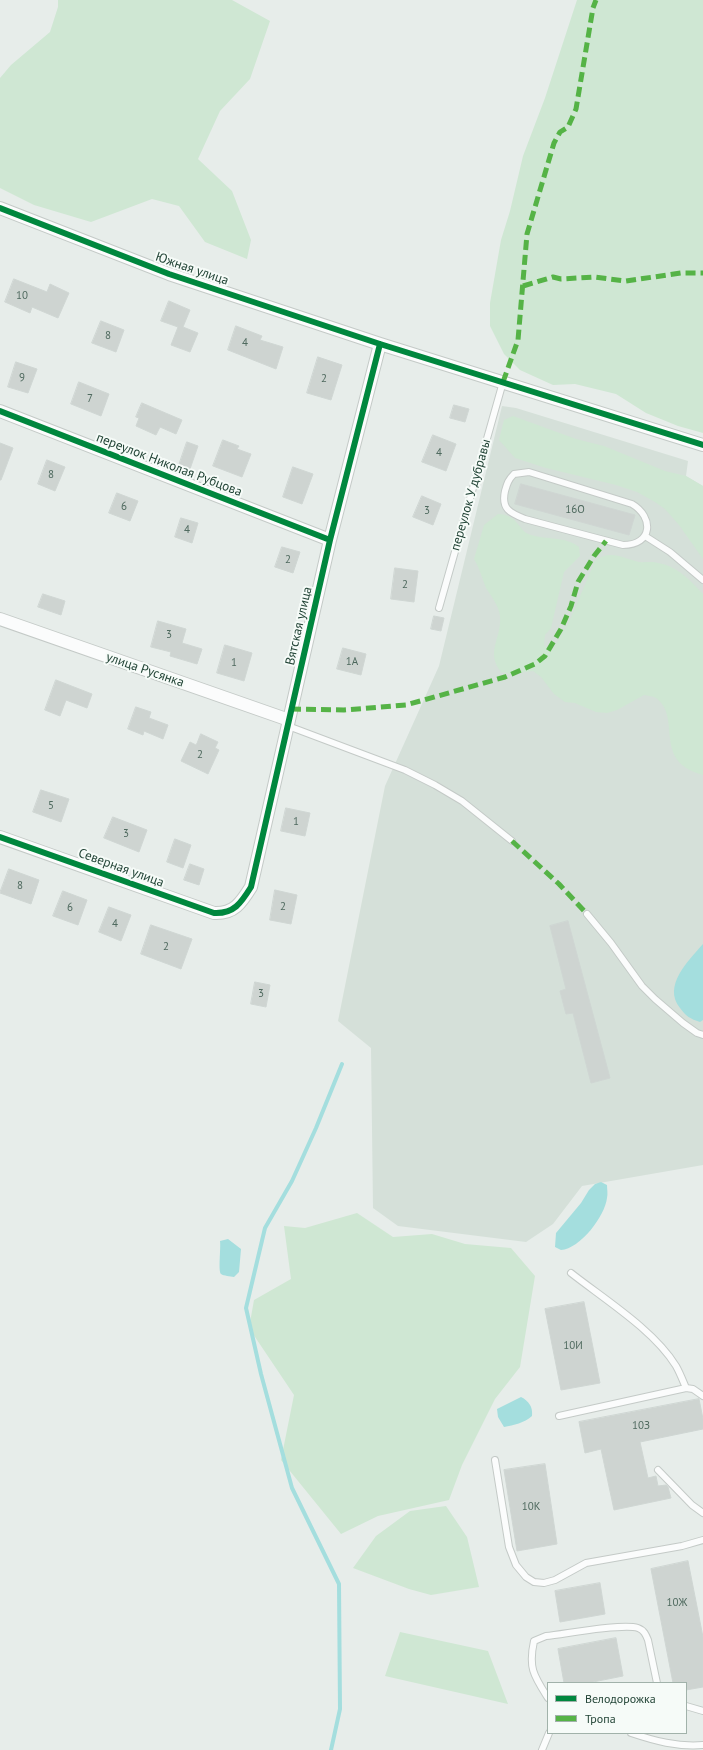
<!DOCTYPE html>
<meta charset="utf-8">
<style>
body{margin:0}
#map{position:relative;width:703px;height:1750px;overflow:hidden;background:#e7edea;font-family:"PT Sans",sans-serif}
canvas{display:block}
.legend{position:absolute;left:547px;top:1682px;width:140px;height:52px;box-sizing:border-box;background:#f6fbf8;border:1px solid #a1b2aa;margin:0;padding:5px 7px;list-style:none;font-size:12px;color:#224436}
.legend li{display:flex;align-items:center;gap:8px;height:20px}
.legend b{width:20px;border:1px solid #a1b2aa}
</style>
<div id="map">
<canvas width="703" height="1750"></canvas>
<ul class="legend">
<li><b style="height:5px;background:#00873e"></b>Велодорожка</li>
<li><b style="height:5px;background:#55b346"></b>Тропа</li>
</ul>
</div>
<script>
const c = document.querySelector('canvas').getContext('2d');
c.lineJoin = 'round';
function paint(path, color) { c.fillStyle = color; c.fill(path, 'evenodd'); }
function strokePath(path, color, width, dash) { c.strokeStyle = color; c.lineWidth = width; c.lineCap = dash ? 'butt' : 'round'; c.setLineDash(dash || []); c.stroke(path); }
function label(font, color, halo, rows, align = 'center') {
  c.font = font + ' "PT Sans",sans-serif'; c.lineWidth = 4; c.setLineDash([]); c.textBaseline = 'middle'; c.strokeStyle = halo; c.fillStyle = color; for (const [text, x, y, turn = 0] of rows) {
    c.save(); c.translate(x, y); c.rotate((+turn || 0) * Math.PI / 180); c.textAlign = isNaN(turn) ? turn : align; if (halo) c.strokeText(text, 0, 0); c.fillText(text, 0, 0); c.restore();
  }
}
paint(new Path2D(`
 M 502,406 L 516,408 L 688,461 L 686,476 L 703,486 L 703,1165 L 582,1186 L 553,1224 L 526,1242 L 398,1226 L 373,1208 L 371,1048 L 338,1021 L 385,786 L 439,666 Z`), '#d5e0d9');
paint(new Path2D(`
 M 58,0 L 232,0 L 270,21 L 250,79 L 220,111 L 198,159 L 232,191 L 251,240 L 247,259 L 205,242 L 179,206 L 152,199 L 91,222 L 34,205 L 0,188 L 0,78 L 11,65 L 50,32 L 58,7 Z
 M 577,0 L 703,0 L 703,433 L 678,426 L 646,413 L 616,394 L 575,384 L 553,385 L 520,370 L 504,354 L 490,326 L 490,303 L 501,240 L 510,211 L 523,156 L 545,98 Z
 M 513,416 L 576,439 L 604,446 L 665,471 L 686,476 L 703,486 L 703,559 L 679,525 L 665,509 L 655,502 L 637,492 L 616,485 L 546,468 L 515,458 L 499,440 L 504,420 Z
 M 498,514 C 520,515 517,531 531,535 C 547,540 565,536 579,547 L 580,556 L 564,572 L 551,628 L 545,635 L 544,646 L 553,649 L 569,622 L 595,561 C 610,549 622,558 639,562 C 645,563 652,561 658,563 C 677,566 690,580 703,594 L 703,775 C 651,761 683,718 656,698 C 653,696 648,696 644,695 L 617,710 L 607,713 L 596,712 L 575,703 L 565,702 L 554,694 L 541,677 L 533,671 L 511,674 L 501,672 C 485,652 502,638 500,616 C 499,606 491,596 486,588 C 482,578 480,569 474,559 L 484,525 Z
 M 357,1213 L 393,1237 L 432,1234 L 465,1244 L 511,1248 L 535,1276 L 520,1367 L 495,1399 L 462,1465 L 449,1500 L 378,1516 L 341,1534 L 281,1460 L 294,1395 L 249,1328 L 254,1300 L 291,1279 L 284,1226 L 305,1228 Z
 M 446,1506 L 467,1537 L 479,1587 L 431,1595 L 409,1589 L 353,1568 L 376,1536 L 410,1511 Z
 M 400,1632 L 488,1651 L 508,1704 L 385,1676 Z`), '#cfe7d3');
paint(new Path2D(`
 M 703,944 L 703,1020 L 700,1022 C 690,1019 686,1016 680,1008 C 662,986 689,960 703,944 Z
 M 601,1182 L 607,1185 C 607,1189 608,1194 607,1198 C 605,1216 580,1249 561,1250 L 555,1247 L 556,1233 L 581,1203 L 589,1190 L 595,1184 Z
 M 228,1239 L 241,1249 L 239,1272 L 234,1277 C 230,1276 224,1276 221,1274 C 218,1271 221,1248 220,1241 Z
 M 521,1397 C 529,1401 533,1407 532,1416 C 524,1423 514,1425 504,1427 L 498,1417 L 497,1409 Z`), '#a4dede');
strokePath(new Path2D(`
 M 331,1750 L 340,1709 L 339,1584 L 292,1488 L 261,1374 L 246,1308 L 265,1228 L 292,1181 L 316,1128 L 342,1064`), '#a4dede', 4);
const building = new Path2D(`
 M 14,279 L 47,292 L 50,284 L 69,293 L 58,318 L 32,307 L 30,313 L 5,302 Z
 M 169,301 L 190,310 L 183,327 L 198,333 L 190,352 L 171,345 L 178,327 L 161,321 Z
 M 101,321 L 124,330 L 116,352 L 92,343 Z
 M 236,326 L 262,336 L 260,340 L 283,347 L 276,369 L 228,350 Z
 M 318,357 L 342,365 L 331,400 L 307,393 Z
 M 16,362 L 37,369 L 28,393 L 8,387 Z
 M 79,382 L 109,394 L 101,416 L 71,404 Z
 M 142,403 L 182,420 L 176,434 L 160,427 L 156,435 L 136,426 L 139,418 L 136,417 Z
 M 454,405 L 469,409 L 465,422 L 450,418 Z
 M 433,435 L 456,444 L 446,471 L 422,462 Z
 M 223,440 L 239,446 L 237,449 L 251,454 L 242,477 L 213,466 Z
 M 187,442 L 198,446 L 190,469 L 179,465 Z
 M 0,443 L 13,448 L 1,480 L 0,480 Z
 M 47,460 L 65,467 L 55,491 L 38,484 Z
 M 293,467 L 313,474 L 302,504 L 283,497 Z
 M 521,484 L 635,515 L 629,535 L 515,504 Z
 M 117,493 L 138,501 L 130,521 L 109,513 Z
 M 422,496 L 441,504 L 433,525 L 413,517 Z
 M 181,518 L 198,523 L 192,543 L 175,537 Z
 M 282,547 L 300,552 L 293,573 L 275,567 Z
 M 395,568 L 418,571 L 414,602 L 391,599 Z
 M 43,594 L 65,601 L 61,615 L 38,607 Z
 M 434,616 L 444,618 L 441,631 L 431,629 Z
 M 158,621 L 186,629 L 182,643 L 202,649 L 197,664 L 170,656 L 171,652 L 151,647 Z
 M 225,645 L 252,653 L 244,681 L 217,673 Z
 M 343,648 L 366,654 L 361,675 L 337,669 Z
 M 56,680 L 92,694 L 87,708 L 66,700 L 60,716 L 45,710 Z
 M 136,707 L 151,712 L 149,718 L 168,725 L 163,739 L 144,731 L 143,735 L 128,729 Z
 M 201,734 L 218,742 L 215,748 L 219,750 L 208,774 L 181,761 L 190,742 L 196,745 Z
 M 41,790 L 69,799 L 61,822 L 33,812 Z
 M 286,808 L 310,813 L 305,836 L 281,831 Z
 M 113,817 L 147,830 L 139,852 L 104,838 Z
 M 175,839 L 191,845 L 183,868 L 167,862 Z
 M 190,864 L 204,869 L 199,885 L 184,880 Z
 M 9,869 L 39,880 L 31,904 L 0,893 Z
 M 275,890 L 297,895 L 291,924 L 270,920 Z
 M 63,891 L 87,900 L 78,925 L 53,916 Z
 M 109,907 L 131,915 L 121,941 L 99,932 Z
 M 568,921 L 610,1078 L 591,1083 L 573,1013 L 566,1014 L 560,991 L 566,989 L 550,926 Z
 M 151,925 L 192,939 L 181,969 L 141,954 Z
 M 255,982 L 270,985 L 266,1007 L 251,1004 Z
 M 584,1302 L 600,1383 L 561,1390 L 545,1309 Z
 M 699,1399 L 703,1419 L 703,1429 L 640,1442 L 648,1478 L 656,1476 L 658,1486 L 666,1485 L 668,1487 L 671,1498 L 614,1510 L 601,1449 L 585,1453 L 579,1422 Z
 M 545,1464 L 557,1544 L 517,1551 L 504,1470 Z
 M 688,1561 L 703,1637 L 703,1687 L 686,1690 L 686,1683 L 673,1683 L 651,1569 Z
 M 600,1583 L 605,1614 L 560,1622 L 555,1591 Z
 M 616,1638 L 623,1676 L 588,1683 L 564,1683 L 558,1649 Z`);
paint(building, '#ced4d1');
strokePath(building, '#cfd6d3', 1);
const service = new Path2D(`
 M 529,472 L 632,504 C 654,517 653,545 623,545 L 525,519 C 510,513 501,509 505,491 C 507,484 508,480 514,474 Z
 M 645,536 L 670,552 L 703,580
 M 439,608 L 503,382
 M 288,726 L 405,770 L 435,785 L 462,801 L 512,841
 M 587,914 L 611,943 L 642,986 L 655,999 L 683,1023 L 697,1033 L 703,1035
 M 571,1273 C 604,1299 654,1330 676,1366 C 680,1373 683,1381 686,1388
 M 559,1416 L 686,1388 L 693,1389 L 703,1396
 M 495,1460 L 509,1547 L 516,1565 L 526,1577 L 534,1582 L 544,1583 L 555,1580 L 586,1563 L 682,1546 L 703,1540
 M 658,1470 L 692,1505 L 703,1513
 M 548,1698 C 534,1676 528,1668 534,1641 L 546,1636 C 566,1634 622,1623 638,1628 C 644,1630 646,1635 648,1640 L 657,1683
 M 686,1706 L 703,1711
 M 631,1733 C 655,1741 677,1747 703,1745
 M 542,1750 L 549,1733`);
const minor = new Path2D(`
 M 0,208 L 169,274 L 380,344 L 703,445
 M 0,411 L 330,540
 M 0,619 L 289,720
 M 0,837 L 214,913 C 234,914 241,903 251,887 L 330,540 L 380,344`);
strokePath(service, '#c4cac7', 8);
strokePath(minor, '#c4cac7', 14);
strokePath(service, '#fbfcfc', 6);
strokePath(minor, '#fbfcfc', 12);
strokePath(new Path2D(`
 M 523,286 L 553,277 L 561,279 L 594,277 L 626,281 L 681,273 L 703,273
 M 503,382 L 518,340 L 527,234 L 554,143 L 560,132 L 568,127 L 576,109 L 593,8 L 596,0
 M 291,709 L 344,710 L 406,705 L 505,677 L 535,664 L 545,656 L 561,629 L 571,606 L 578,582 L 594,556 L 606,541
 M 512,841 L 559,884 L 587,914`), '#55b346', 5, [10, 5]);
strokePath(new Path2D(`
 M 0,208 L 169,274 L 380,344 L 703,445
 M 0,411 L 330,540
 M 0,837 L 214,913 C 234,914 241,903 251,887 L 330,540 L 380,344`), '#00873e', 6);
label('11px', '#4e695e', null, [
 ["10",22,296],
 ["8",108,336],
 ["4",245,343],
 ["9",22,378],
 ["2",324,379],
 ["7",90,399],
 ["4",439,453],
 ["8",51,475],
 ["6",124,507],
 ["16О",575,510],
 ["3",427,511],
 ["4",187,530],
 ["2",288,560],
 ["2",405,585],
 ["3",169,635],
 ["1А",352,662],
 ["1",234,663],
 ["2",200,755],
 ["5",51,806],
 ["1",296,822],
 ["3",126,834],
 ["8",20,886],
 ["2",283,907],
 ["6",70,908],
 ["4",115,924],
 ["2",166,947],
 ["3",261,994],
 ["10И",573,1346],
 ["10З",641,1426],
 ["10К",531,1507],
 ["10Ж",677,1603]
]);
label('13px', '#224436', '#f6fbf8', [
 ["Южная улица",192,269,19],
 ["переулок Николая Рубцова",169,465,21],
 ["переулок У дубравы",471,495,-74],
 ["Вятская улица",299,626,-77],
 ["улица Русянка",145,670,19],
 ["Северная улица",121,868,20]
]);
</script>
